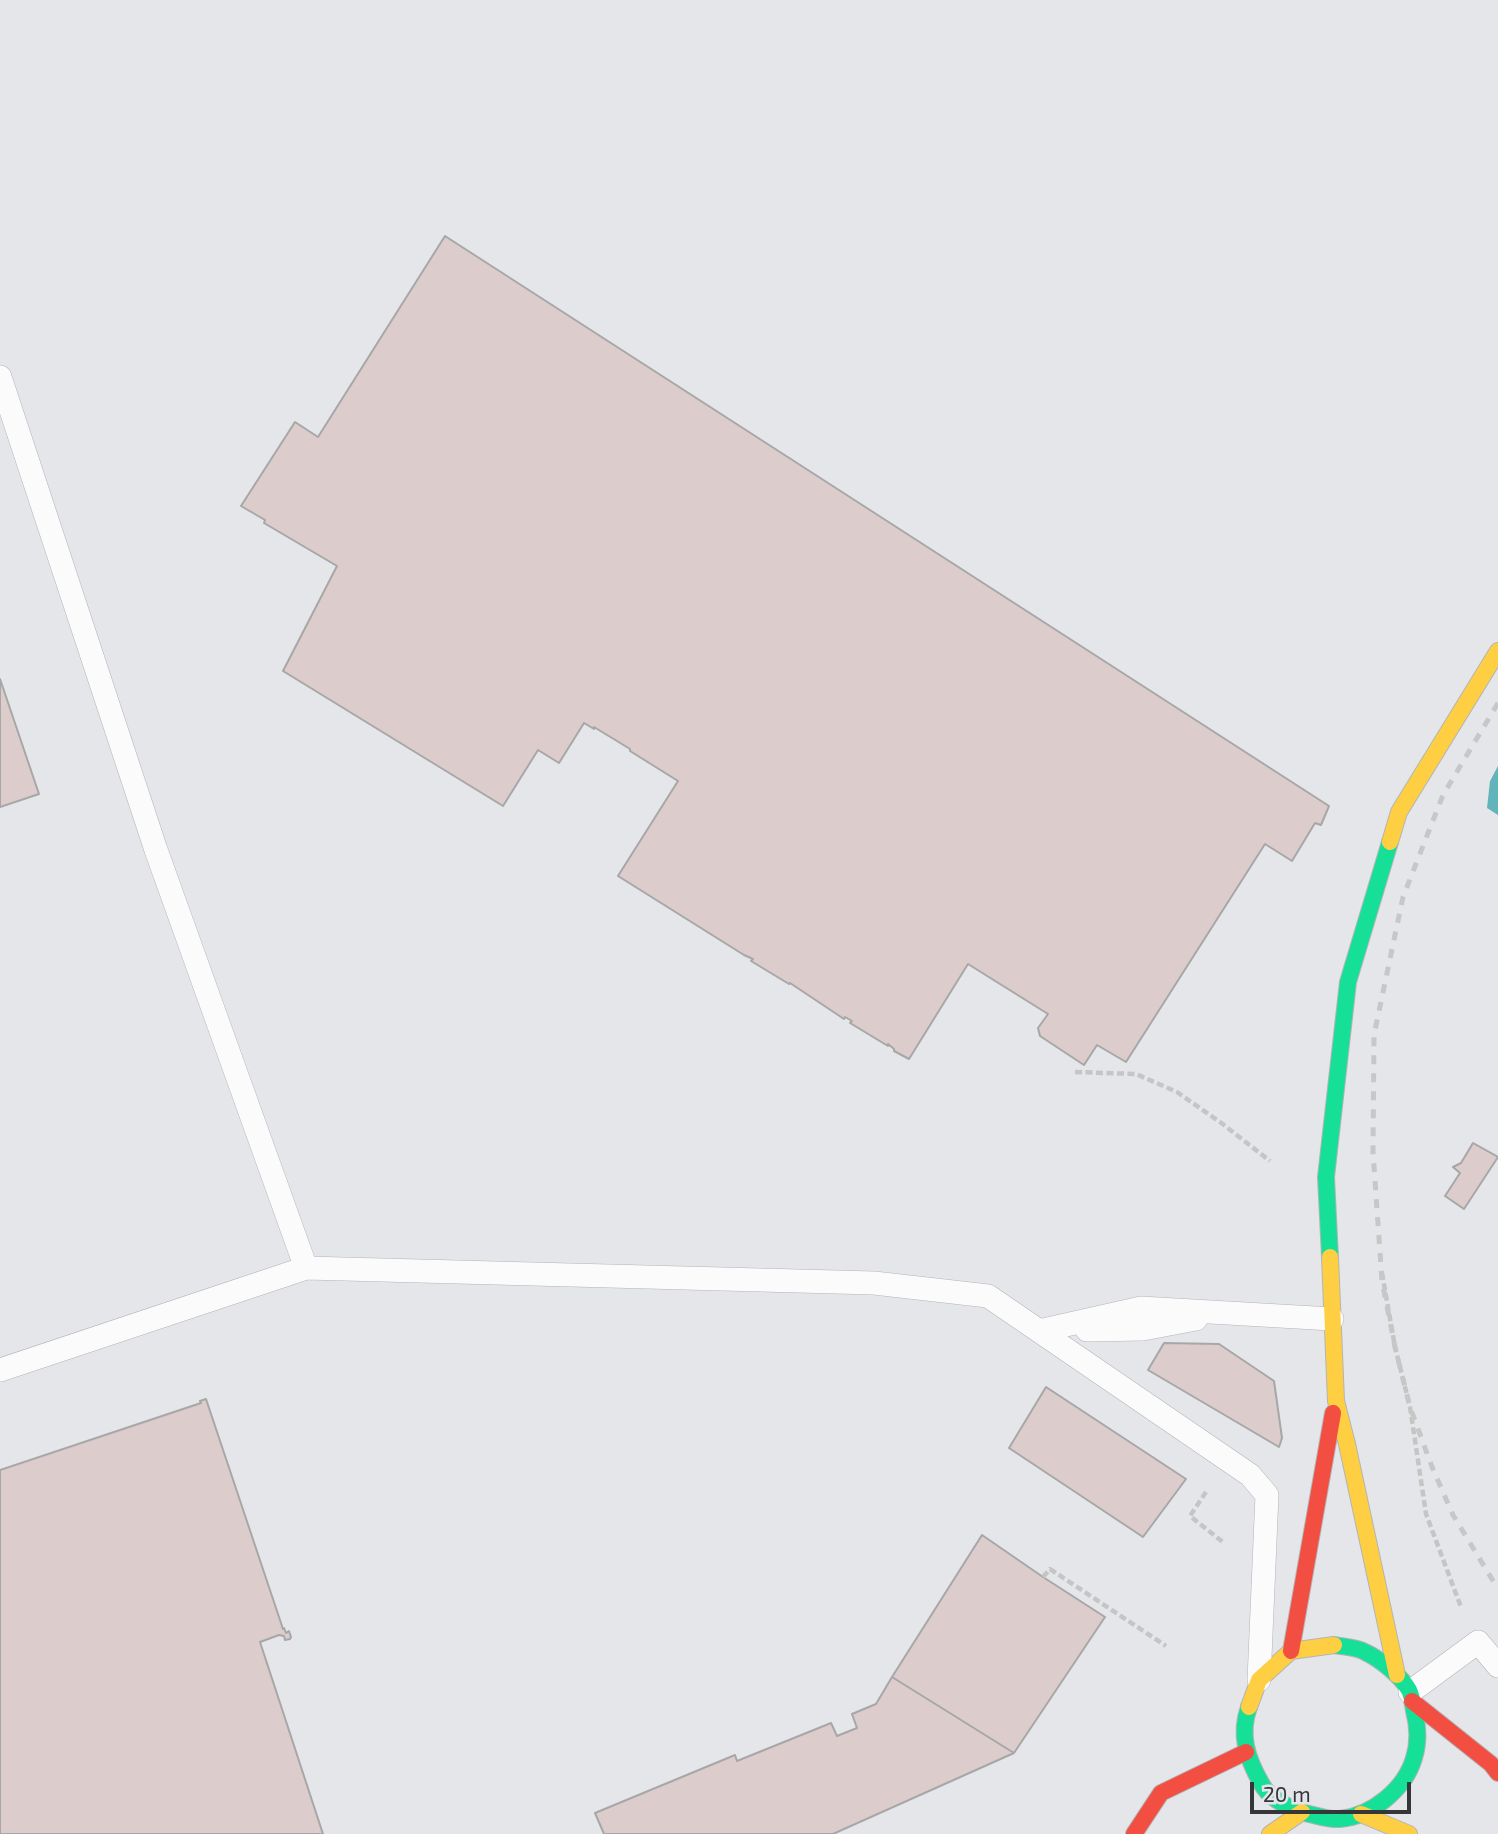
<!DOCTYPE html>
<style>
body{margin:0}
#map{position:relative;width:1498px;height:1834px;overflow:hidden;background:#e5e6e9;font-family:"Exo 2",sans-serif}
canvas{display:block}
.scale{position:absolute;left:1250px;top:1782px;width:161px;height:32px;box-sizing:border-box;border:4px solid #353638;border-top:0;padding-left:9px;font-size:21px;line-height:24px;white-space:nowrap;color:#353638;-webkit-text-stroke:5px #e3e5eb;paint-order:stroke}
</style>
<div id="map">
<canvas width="1498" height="1834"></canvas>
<div class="scale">20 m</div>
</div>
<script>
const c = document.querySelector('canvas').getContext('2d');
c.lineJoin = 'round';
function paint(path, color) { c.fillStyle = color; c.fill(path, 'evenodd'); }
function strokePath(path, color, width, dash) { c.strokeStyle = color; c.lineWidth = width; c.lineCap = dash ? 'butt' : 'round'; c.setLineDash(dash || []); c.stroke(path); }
paint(new Path2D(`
 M 1498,766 L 1498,815 L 1487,808 L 1490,781 Z`), '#61b4b9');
const building = new Path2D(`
 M 445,236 L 1329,806 L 1321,825 L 1315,823 L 1292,861 L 1265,844 L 1126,1062 L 1097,1045 L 1084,1065 L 1040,1036 L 1038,1028 L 1048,1014 L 968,964 L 909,1059 L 894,1051 L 894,1049 L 888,1044 L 888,1046 L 850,1023 L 852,1021 L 845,1017 L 844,1019 L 790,983 L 789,984 L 751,961 L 753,959 L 744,955 L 618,876 L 678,781 L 630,751 L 630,749 L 594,727 L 594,729 L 584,723 L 559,763 L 538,750 L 503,806 L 283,671 L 337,566 L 264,523 L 265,520 L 241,506 L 295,422 L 318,437 Z
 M 0,679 L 39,794 L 0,807 Z
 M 1473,1143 L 1498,1157 L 1464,1209 L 1445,1196 L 1460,1173 L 1453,1167 L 1461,1163 Z
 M 1164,1343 L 1219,1344 L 1274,1381 L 1282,1438 L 1279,1447 L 1148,1370 Z
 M 1046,1387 L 1186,1479 L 1143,1537 L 1009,1448 Z
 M 206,1399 L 283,1629 L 284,1628 L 286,1633 L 289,1631 L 291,1637 L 290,1639 L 285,1640 L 284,1636 L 279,1635 L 260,1642 L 323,1834 L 0,1834 L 0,1470 L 201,1403 L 200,1401 Z
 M 982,1535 L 1043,1577 L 1105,1617 L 1014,1753 L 892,1677 Z
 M 892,1677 L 1014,1753 L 833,1834 L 604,1834 L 595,1813 L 735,1755 L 737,1761 L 831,1723 L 837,1736 L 857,1728 L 852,1714 L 876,1704 Z`);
paint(building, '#dccdcc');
strokePath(building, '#a7a7a8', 2);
const lane = new Path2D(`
 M 0,377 L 156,850 L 306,1268
 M 1087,1330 L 1143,1329 L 1196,1319
 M 1039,1331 L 1141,1308 L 1332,1319
 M 0,1370 L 306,1268 L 874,1283 L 988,1296 L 1250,1475 L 1267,1495 L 1259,1680
 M 1410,1692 L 1478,1642 L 1498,1666`);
const fast = new Path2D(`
 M 1330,1257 L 1326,1177 L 1348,982 L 1390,842
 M 1249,1707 C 1239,1735 1247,1758 1261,1783 C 1270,1800 1291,1809 1309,1814 C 1319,1816 1329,1820 1340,1819 C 1372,1816 1405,1789 1414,1758 C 1419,1742 1418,1726 1414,1711 C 1413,1704 1412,1696 1409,1690 C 1401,1676 1380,1659 1365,1652 C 1356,1647 1344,1647 1334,1645`);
const slow = new Path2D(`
 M 1390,842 L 1399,812 L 1498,651
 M 1330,1257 L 1336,1401 L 1347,1444 L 1397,1675
 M 1249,1707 L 1259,1680 L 1291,1651 L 1334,1645
 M 1361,1814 L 1409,1834
 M 1270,1834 L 1302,1812`);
const jam = new Path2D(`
 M 1291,1651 L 1333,1413
 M 1412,1701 L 1491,1764 L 1498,1773
 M 1134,1834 L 1161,1793 L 1246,1752`);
strokePath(lane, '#b4b4b7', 24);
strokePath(fast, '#b4b4b7', 18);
strokePath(slow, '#b4b4b7', 18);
strokePath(jam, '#b4b4b7', 18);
strokePath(new Path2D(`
 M 1075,1072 L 1136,1074 L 1177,1092 L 1220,1122 L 1270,1161
 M 1382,1273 L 1395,1347 L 1410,1407 L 1426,1514 L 1461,1607
 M 1206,1492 L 1190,1516 L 1224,1543
 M 1043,1577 L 1050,1569 L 1166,1646`), '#c5c5c5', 4.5, [7, 3.5]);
strokePath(lane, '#fbfbfc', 23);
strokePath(fast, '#16e098', 16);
strokePath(slow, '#ffcf43', 16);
strokePath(jam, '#f24e42', 16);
strokePath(new Path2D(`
 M 1498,703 L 1443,795 L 1403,897 L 1374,1035 L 1373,1152 L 1382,1281 L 1395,1347 L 1410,1407 L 1432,1467 L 1453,1515 L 1498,1589`), '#c6c7c7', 5, [9, 9]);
</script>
